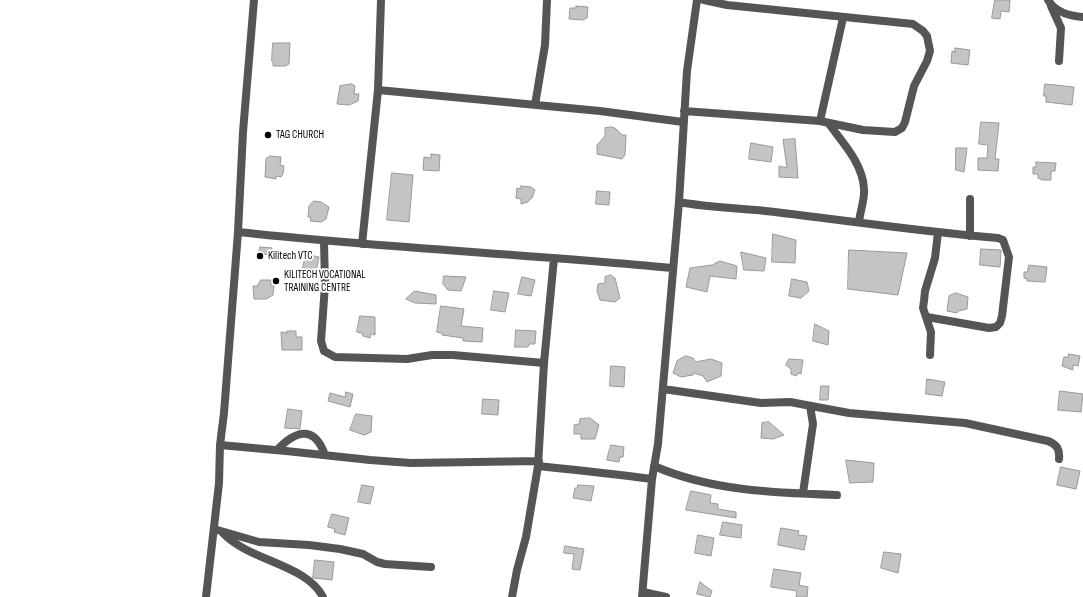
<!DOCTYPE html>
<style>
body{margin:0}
canvas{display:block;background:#fff}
</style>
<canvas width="1083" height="597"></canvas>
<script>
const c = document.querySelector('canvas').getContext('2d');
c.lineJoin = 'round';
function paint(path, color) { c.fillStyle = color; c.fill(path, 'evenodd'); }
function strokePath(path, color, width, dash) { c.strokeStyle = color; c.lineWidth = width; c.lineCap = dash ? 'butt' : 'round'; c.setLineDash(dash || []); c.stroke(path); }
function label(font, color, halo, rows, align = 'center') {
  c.font = font + ' "Sofia Sans Condensed",sans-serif'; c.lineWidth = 3.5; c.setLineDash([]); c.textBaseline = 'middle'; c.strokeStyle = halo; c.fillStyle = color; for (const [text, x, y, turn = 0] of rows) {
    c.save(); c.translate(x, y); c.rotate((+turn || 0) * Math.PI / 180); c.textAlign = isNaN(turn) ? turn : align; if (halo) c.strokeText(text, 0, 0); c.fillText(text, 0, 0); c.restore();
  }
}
const building = new Path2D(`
 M 995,0 L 1010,0 L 1009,12 L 1001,11 L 1000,19 L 992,18 Z
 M 576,6 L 588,7 L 587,18 L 583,20 L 569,19 L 570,8 L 576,8 Z
 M 273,43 L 290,43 L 289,64 L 285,66 L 273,66 L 273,61 L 272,61 Z
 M 955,48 L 970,50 L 968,65 L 951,63 L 952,51 L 955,52 Z
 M 352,84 L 355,86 L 354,94 L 359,94 L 358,101 L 349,105 L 337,104 L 340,86 Z
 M 1045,84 L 1074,87 L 1072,105 L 1046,102 L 1046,96 L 1044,96 Z
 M 981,122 L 999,123 L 995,159 L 999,159 L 998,171 L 978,170 L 978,158 L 987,158 L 988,145 L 979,144 Z
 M 611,127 L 615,128 L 622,135 L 626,135 L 625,155 L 622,159 L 597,154 L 597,145 L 605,136 L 605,128 Z
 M 795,139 L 798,178 L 779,177 L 779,166 L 787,168 L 783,140 Z
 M 751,143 L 773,147 L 771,162 L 749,159 Z
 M 956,148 L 967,148 L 964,172 L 956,170 Z
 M 431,154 L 440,155 L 439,171 L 423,170 L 424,157 L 431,158 Z
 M 270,156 L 281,157 L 280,165 L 284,166 L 283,174 L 281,177 L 276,176 L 276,179 L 265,177 L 266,159 Z
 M 1036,162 L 1056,163 L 1055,171 L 1051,171 L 1051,180 L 1042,180 L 1038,178 L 1038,174 L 1033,174 L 1033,167 L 1036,167 Z
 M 392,173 L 413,175 L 409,222 L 387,220 Z
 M 521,186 L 531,187 L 535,190 L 532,198 L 530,199 L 528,202 L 521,204 L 521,199 L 516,198 L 517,188 L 521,189 Z
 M 597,191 L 610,192 L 609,205 L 596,204 Z
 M 314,201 L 321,202 L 329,207 L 326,219 L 321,222 L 310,221 L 311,217 L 308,217 L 309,206 Z
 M 773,234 L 796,240 L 795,263 L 772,262 Z
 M 260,247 L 272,248 L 271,255 L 259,254 Z
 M 981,249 L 1001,250 L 1000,267 L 980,265 Z
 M 849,250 L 907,253 L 898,295 L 848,289 Z
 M 741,252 L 766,258 L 764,271 L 744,270 Z
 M 306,254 L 319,257 L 316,272 L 304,271 L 305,268 L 303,268 Z
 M 720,261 L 737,266 L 736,279 L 710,276 L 707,292 L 686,287 L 690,268 L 712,265 Z
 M 1029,265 L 1047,267 L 1045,282 L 1027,281 L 1027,279 L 1024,278 L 1024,272 L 1027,272 Z
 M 611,275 L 615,278 L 620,298 L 615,302 L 600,300 L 597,291 L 598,284 L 605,283 L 605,277 Z
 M 444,276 L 466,277 L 461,291 L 448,290 L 443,284 Z
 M 522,277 L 535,280 L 531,296 L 518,294 Z
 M 792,279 L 807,282 L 809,291 L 801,298 L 789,296 Z
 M 261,280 L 271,280 L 271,286 L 274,286 L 273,295 L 266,299 L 254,299 L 253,286 L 257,286 Z
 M 415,291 L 436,295 L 436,304 L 415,303 L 406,299 Z
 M 494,291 L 509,293 L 505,312 L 491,310 Z
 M 956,293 L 968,297 L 967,309 L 958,311 L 957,313 L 947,311 L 949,296 Z
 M 441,306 L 464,309 L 461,326 L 483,328 L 482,342 L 463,341 L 463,338 L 442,335 L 442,333 L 437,332 Z
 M 360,316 L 375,317 L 375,335 L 371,334 L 370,338 L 363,336 L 362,333 L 357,332 Z
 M 815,324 L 829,331 L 828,345 L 813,341 Z
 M 516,330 L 536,331 L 535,344 L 529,344 L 528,347 L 515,347 Z
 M 287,331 L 296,331 L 296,337 L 302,337 L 302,350 L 282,350 L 281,332 L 287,333 Z
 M 1069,354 L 1080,356 L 1078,366 L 1073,365 L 1073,370 L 1062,366 L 1064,357 L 1068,357 Z
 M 686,356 L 693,358 L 695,362 L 711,359 L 722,363 L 721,376 L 707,382 L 703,376 L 694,373 L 693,375 L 681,377 L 673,373 L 677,361 Z
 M 789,359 L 803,360 L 801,374 L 798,373 L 796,376 L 791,374 L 791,369 L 786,365 Z
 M 611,366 L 625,367 L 624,387 L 610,386 Z
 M 927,379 L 945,382 L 942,396 L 926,394 Z
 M 821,386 L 829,386 L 828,400 L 820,400 Z
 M 1060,391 L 1083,394 L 1081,412 L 1058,410 Z
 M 346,392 L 353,394 L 350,407 L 328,401 L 330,393 L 345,397 Z
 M 483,399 L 499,400 L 498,415 L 482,414 Z
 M 288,409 L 302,411 L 300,429 L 285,428 Z
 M 356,414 L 372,416 L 371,432 L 364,435 L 350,430 Z
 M 590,418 L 599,425 L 595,439 L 581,439 L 581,434 L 574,434 L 574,425 L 579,424 L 580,419 Z
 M 769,422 L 784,435 L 773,439 L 761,438 L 762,423 Z
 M 611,445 L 624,447 L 623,457 L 620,457 L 619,462 L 607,460 Z
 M 846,460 L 874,463 L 873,482 L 850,483 Z
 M 1061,467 L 1080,471 L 1076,489 L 1057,485 Z
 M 362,485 L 374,487 L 370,504 L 358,502 Z
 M 578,485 L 594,486 L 591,501 L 573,498 L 575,488 L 577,488 Z
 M 691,491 L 711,495 L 710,503 L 718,504 L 718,509 L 736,512 L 736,518 L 686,510 Z
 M 332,514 L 349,518 L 345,535 L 334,532 L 335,529 L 328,527 Z
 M 723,522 L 742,525 L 741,538 L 720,535 Z
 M 781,528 L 799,531 L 798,535 L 807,536 L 804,550 L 778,545 Z
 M 698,535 L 714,538 L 711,556 L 695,553 Z
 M 565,546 L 584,549 L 580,570 L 572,569 L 574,554 L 564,553 Z
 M 884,552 L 901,554 L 898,573 L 881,568 Z
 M 315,560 L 334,562 L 332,580 L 313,578 Z
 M 774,569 L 801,573 L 799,585 L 808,587 L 807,597 L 796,597 L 797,591 L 771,587 Z
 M 700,582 L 712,591 L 710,597 L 697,594 Z`);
paint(building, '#c4c4c4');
strokePath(building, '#999', 1);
strokePath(new Path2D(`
 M 1048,0 C 1055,12 1069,16 1083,17
 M 1051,6 L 1061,28 L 1059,61
 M 378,90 L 600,111 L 683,122
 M 535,105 L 545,45 L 547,0
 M 684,111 L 820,121 L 863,130 L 895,132 L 902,128 L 905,122 L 914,86 L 927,61 L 930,51 L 927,36 L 923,31 L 913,24 L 727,5 L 704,0
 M 820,121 L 843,18
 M 829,124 C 843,143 863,164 864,189 C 865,199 860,212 859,222
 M 679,202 C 711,208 743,208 775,212 C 849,221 924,232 998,238 L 1003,240 L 1009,257 L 1002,316 L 1000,323 L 996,327 L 989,328 L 927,317
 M 238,232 C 382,248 528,254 672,268
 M 970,236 L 970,199
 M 324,242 L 325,285 L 321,341 L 324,351 L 335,357 L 407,359 L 432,355 L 453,355 L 544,363
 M 362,244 L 378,90 L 381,0
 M 930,355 L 931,332 L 923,308 L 924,301 L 925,291 L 935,258 L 938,232
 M 663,389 L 761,403 L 790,402 L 849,413 L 965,423 L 1048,441 C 1057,445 1060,449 1059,459
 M 220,445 L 286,451 L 370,460 L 411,463 L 539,461
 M 277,450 C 295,431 314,424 325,455
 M 538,466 C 576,470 614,474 652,479
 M 654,466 C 711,491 776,493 837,495
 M 803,493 L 813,424 L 810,406
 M 214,529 L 259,542 L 309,545 L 340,549 L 363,554 L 377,562 L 385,564 L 431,567
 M 223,533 C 249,561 306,564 323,597
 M 643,592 L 666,597
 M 206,597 L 219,483 L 220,445 L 224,413 L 238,232 L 243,132 L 254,0
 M 512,597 L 517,570 L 526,537 L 538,466 L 544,363 L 554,258
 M 642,597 L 652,479 L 658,444 L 679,202 L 687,71 L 697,0`), '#555', 8);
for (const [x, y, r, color] of [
 [268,135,4,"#000"],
 [260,256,4,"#000"],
 [276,281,4,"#000"]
]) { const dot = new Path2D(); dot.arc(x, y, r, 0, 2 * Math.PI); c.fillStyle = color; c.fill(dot); strokePath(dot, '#fff', 1.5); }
label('11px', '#000', '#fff', [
 ["TAG CHURCH",276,135],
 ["Kilitech VTC",268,256],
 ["KILITECH VOCATIONAL",284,275],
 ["TRAINING CENTRE",284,288]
], 'left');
</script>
